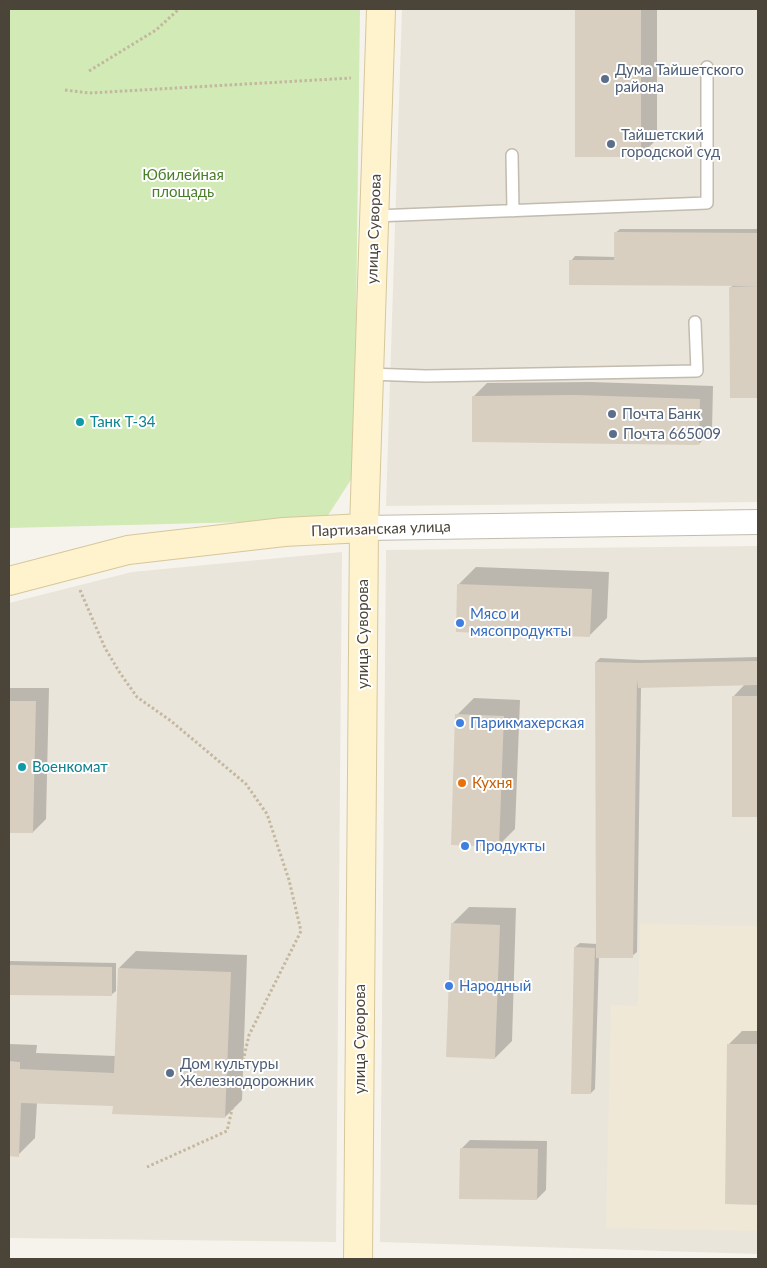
<!DOCTYPE html>
<meta charset="utf-8">
<style>
body{margin:0}
#map{position:relative;width:767px;height:1268px;overflow:hidden;background:#f6f3ec;font-family:Lato,sans-serif}
canvas{display:block}
.frame{position:absolute;inset:0;border:10px solid #4b4439;pointer-events:none}
</style>
<div id="map">
<canvas width="767" height="1268"></canvas>
<div class="frame"></div>
</div>
<script>
const c = document.querySelector('canvas').getContext('2d');
c.lineJoin = 'round';
function paint(path, color) { c.fillStyle = color; c.fill(path, 'evenodd'); }
function strokePath(path, color, width, dash) { c.strokeStyle = color; c.lineWidth = width; c.lineCap = dash ? 'butt' : 'round'; c.setLineDash(dash || []); c.stroke(path); }
function label(font, color, halo, rows, align = 'center') {
  c.font = font + ' Lato,sans-serif'; c.lineWidth = 4; c.setLineDash([]); c.textBaseline = 'middle'; c.strokeStyle = halo; c.fillStyle = color; for (const [text, x, y, turn = 0] of rows) {
    c.save(); c.translate(x, y); c.rotate((+turn || 0) * Math.PI / 180); c.textAlign = isNaN(turn) ? turn : align; if (halo) c.strokeText(text, 0, 0); c.fillText(text, 0, 0); c.restore();
  }
}
paint(new Path2D(`
 M 402,9 L 758,9 L 758,502 L 386,506 Z
 M 758,546 L 758,1254 L 380,1242 L 386,550 Z
 M 342,552 L 336,1242 L 9,1238 L 9,603 L 132,572 Z`), '#eae5da');
paint(new Path2D(`
 M 640,924 L 758,926 L 758,1231 L 606,1228 L 611,1005 L 638,1006 Z`), '#efe8d6');
paint(new Path2D(`
 M 9,9 L 360,9 L 354,475 L 325,520 L 9,528 Z`), '#d2eab5');
paint(new Path2D(`
 M 576,9 L 657,9 L 657,139 L 640,156 L 576,156 Z
 M 620,229 L 758,229 L 758,396 L 732,397 L 731,287 L 734,284 L 571,261 L 575,256 L 615,257 L 615,233 Z
 M 591,382 L 713,386 L 712,430 L 699,444 L 473,397 L 487,383 Z
 M 476,567 L 609,572 L 607,618 L 590,635 L 459,584 Z
 M 758,657 L 758,816 L 733,816 L 733,697 L 745,684 L 641,687 L 637,952 L 632,956 L 599,957 L 595,1089 L 591,1093 L 575,947 L 580,943 L 597,944 L 596,662 L 600,658 L 642,660 Z
 M 9,688 L 49,688 L 46,819 L 33,832 L 9,832 Z
 M 474,698 L 520,700 L 515,829 L 498,846 L 457,715 Z
 M 469,907 L 516,908 L 512,1041 L 495,1058 L 452,924 Z
 M 136,951 L 247,955 L 242,1100 L 225,1117 L 114,1104 L 37,1102 L 35,1138 L 18,1155 L 9,1155 L 9,1044 L 37,1045 L 36,1053 L 116,1056 L 119,968 Z
 M 9,961 L 116,963 L 116,991 L 111,995 L 9,993 Z
 M 742,1031 L 758,1031 L 758,1204 L 726,1203 L 729,1044 Z
 M 470,1140 L 547,1141 L 546,1190 L 537,1199 L 461,1149 Z`), '#0003');
paint(new Path2D(`
 M 575,9 L 641,9 L 641,157 L 575,157 Z
 M 614,232 L 757,233 L 757,286 L 569,285 L 569,260 L 614,260 Z
 M 758,286 L 758,398 L 730,398 L 729,287 Z
 M 576,395 L 700,399 L 699,445 L 472,442 L 472,396 Z
 M 457,584 L 592,589 L 590,637 L 456,632 Z
 M 758,661 L 758,685 L 638,688 L 637,679 L 633,958 L 596,958 L 595,662 L 637,663 Z
 M 732,696 L 758,696 L 758,817 L 732,817 Z
 M 9,701 L 36,701 L 33,833 L 9,833 Z
 M 455,714 L 504,716 L 499,847 L 451,845 Z
 M 451,923 L 500,925 L 495,1059 L 446,1057 Z
 M 574,947 L 595,948 L 591,1094 L 571,1094 Z
 M 9,965 L 112,967 L 112,996 L 9,995 Z
 M 118,968 L 231,972 L 225,1118 L 112,1114 L 113,1106 L 21,1103 L 19,1157 L 9,1156 L 9,1061 L 20,1062 L 20,1069 L 114,1073 Z
 M 727,1044 L 758,1044 L 758,1205 L 725,1204 Z
 M 460,1148 L 538,1149 L 537,1200 L 459,1199 Z`), '#d8cfc1');
const lane = new Path2D(`
 M 512,155 L 513,211
 M 375,216 L 707,203 L 707,67
 M 368,374 L 426,376 L 697,371 L 695,322`);
const street = new Path2D(`
 M 364,528 L 758,522`);
const secondary = new Path2D(`
 M 9,581 L 128,550 L 284,532 L 364,528
 M 358,1259 L 364,528 L 381,9`);
strokePath(lane, '#c2bbae', 14);
strokePath(street, '#c2bbae', 26);
strokePath(secondary, '#d6c79b', 30);
strokePath(new Path2D(`
 M 89,71 L 156,30 L 179,9
 M 65,90 L 89,93 L 351,78
 M 80,590 L 105,648 L 120,673 L 137,697 L 171,721 L 246,784 L 267,814 L 289,880 L 301,931 L 249,1035 L 227,1131 L 147,1167`), '#c4b79f', 3, [2.5, 2.5]);
strokePath(lane, '#fff', 11);
strokePath(street, '#fff', 24);
strokePath(secondary, '#fff3cd', 28);
for (const [x, y, r, color] of [
 [605,79,5,"#5c6f8a"],
 [611,144,5,"#5c6f8a"],
 [612,414,5,"#5c6f8a"],
 [80,422,5,"#0f9aa8"],
 [613,434,5,"#5c6f8a"],
 [460,623,5,"#3f7fe0"],
 [460,723,5,"#3f7fe0"],
 [22,767,5,"#0f9aa8"],
 [462,783,5,"#e8710a"],
 [465,846,5,"#3f7fe0"],
 [449,986,5,"#3f7fe0"],
 [170,1073,5,"#5c6f8a"]
]) { const dot = new Path2D(); dot.arc(x, y, r, 0, 2 * Math.PI); c.fillStyle = color; c.fill(dot); strokePath(dot, '#fff', 2); }
label('15px', '#4e5e75', '#fff', [
 ["Дума Тайшетского",615,70],
 ["района",615,87],
 ["Тайшетский",621,135],
 ["городской суд",621,152],
 ["Почта Банк",622,414],
 ["Почта 665009",623,434],
 ["Дом культуры",180,1064],
 ["Железнодорожник",180,1081]
], 'left');
label('15px', '#4a7f2a', '#fff', [
 ["Юбилейная",183,175],
 ["площадь",183,192]
]);
label('15px', '#4b4439', '#fff', [
 ["улица Суворова",374,229,-88],
 ["Партизанская улица",381,529,-2],
 ["улица Суворова",363,634,-90],
 ["улица Суворова",360,1039,-90]
]);
label('15px', '#0d838f', '#fff', [
 ["Танк Т-34",90,422],
 ["Военкомат",32,767]
], 'left');
label('15px', '#366cbe', '#fff', [
 ["Мясо и",470,614],
 ["мясопродукты",470,631],
 ["Парикмахерская",470,723],
 ["Продукты",475,846],
 ["Народный",459,986]
], 'left');
label('15px', '#c56008', '#fff', [
 ["Кухня",472,783]
], 'left');
</script>
